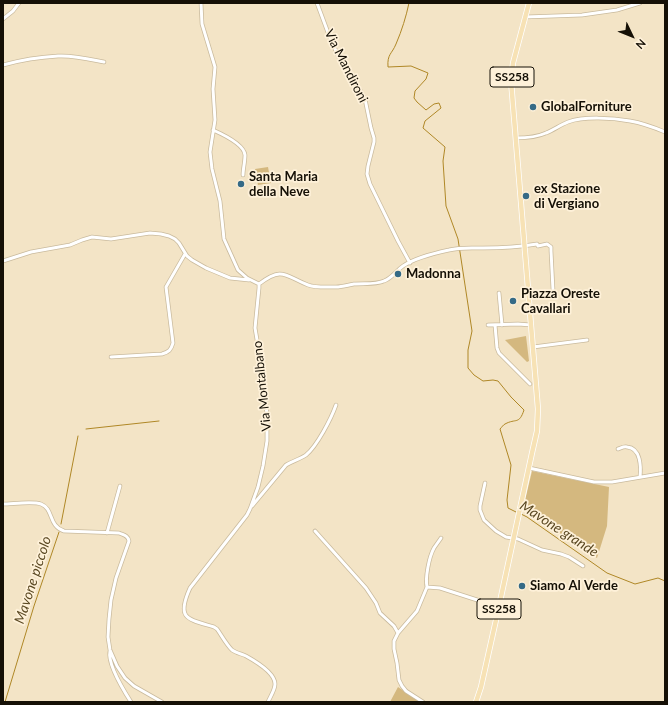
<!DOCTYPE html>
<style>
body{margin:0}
#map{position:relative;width:668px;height:705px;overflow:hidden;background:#f3e4c6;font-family:Lato,sans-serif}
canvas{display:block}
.frame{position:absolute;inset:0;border:4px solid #151006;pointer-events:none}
.north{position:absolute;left:612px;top:16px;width:40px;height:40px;-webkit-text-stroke:3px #fef1d9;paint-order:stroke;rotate:133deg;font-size:11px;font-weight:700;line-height:16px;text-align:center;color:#151006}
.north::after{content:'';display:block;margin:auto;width:14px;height:18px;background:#151006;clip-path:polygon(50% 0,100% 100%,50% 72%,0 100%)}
</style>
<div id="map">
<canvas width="668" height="705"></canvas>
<div class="frame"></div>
<div class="north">N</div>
</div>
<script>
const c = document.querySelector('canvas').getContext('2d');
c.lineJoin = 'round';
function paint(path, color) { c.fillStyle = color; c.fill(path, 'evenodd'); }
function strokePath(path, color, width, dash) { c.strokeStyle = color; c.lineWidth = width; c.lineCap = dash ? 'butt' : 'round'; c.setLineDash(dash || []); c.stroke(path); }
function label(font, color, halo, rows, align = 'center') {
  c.font = font + ' Lato,sans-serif'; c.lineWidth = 3.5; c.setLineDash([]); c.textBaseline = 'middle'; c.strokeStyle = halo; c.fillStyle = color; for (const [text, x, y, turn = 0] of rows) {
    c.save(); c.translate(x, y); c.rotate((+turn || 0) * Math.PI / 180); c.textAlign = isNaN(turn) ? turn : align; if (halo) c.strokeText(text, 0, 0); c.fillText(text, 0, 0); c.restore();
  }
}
paint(new Path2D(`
 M 268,167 L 271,183 L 258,185 L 255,169 Z
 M 526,336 L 529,361 L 527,362 L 505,340 Z
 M 532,471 L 609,487 L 607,526 L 597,558 L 523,509 Z
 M 398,687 L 420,702 L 390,702 Z`), '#d4b87f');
strokePath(new Path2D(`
 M 409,3 C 406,17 402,30 396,44 C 392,54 387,54 388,67 L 411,66 L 428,73 L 426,79 L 415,91 L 414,98 L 417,102 L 426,110 L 434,104 L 439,103 L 441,108 L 425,121 L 423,128 L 445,147 L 443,161 L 446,206 L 458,239 L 472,331 L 468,350 L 468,368 L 474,375 L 483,381 L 493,380 L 498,381 L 511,397 L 524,410 C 519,425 516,418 505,424 C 503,425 502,427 500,429 L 511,465 L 507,500 L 508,508 L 518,513
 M 86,429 L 159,421
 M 521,514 L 527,517 L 607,573 L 635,584 L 658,578 L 665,581
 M 61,524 L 78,436
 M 5,702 L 34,606 L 59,532`), '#af8726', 1);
const minor = new Path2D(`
 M 201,3 L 202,24 L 215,67 L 213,89 L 215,120 L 210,152 L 212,169 L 220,201 L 224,239 L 238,270 L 247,278 L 259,284
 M 317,3 L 330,38 L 342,64 L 355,81 L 365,99 L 371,128 L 374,138 L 374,142 L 368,166 L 367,174 L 370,184 L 398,241 L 410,263
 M 525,17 L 582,15 L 617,10 L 640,3
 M 3,19 L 13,11 L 19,3
 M 3,65 C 21,60 40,57 58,56 C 73,55 89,59 104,62
 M 213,130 C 222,134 244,144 245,155 C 245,162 243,169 243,175
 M 516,138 C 526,138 537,137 546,133 C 554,130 560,125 568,122 C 584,116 613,118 630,121 C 642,123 653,127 665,132
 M 3,261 L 31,252 L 70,245 L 82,240 L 92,237 L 111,239 L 150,233 L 161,234 L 169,236 L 175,239 L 179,243 L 187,256 L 192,260 L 206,268 L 230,278 L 249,280
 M 259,284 L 259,288 L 255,328 L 263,375 L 267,415 L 267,441 L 263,466 L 258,487 L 250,509 L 247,515 L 190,588 C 176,619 187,619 214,627 L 217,629 C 222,636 226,644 232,650 C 236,653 242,654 246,656 C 255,661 275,673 275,684 C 275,690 270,697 268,702
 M 259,284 C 283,266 285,276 308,285 C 316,288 327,287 336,287 C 342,287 348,285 354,284 C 363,283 375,285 384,281 C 392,278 396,271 403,266 C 415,258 435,253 449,250 C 460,247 471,248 483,248 C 501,248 519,247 537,244 L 538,246 L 547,244 L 551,247 L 551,251 L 553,290
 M 499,293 L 502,325
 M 488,325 L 518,324 L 531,325
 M 495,325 L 497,348 L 499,353 L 530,384
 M 533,347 L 587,340
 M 111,357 L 162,354 C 169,352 171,350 173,343 L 166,287 L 185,254
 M 618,449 C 621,448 624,446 627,447 C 641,448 641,467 640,477
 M 529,468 L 594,482 L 612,482 L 665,473
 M 485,483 L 480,506 L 480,510 L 484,520 L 496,531 L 506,537 L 518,539 L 542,550 L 561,554 L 569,557 L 583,566
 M 3,504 C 12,504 33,501 41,504 C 54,509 48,526 64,531 L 119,533 C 123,535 128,535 129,541 L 116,578 L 111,600 L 109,619 L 108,637 L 110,650 L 117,666 L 125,678 L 134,686 L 162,702
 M 252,506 L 286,465 C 293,461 300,459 306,455 C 317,446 331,419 336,405
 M 315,531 L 366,588 L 376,603 L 380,613 L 394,626 L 398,633
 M 107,533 L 120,486
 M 427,587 C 425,578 429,557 434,548 C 436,545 439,541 441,538
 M 110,651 C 107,664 124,691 131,702
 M 423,702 L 406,691 L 402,686 L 399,680 L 397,663 L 394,649 L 394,641 L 398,633 L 417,611 L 427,587 L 440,588 L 499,607`);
const primary = new Path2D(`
 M 476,702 L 481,687 L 496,620 L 532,453 L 537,431 L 538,409 L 531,325 L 511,81 L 513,63 L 529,3`);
strokePath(minor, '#c9ba9d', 4.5);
strokePath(primary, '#fff', 6);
strokePath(minor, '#fff', 3);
strokePath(primary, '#f7e2b5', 4.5);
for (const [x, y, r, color] of [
 [533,107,4,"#356a86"],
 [241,184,4,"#356a86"],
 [526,196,4,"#356a86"],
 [398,274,4,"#356a86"],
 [513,301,4,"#356a86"],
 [522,586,4,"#356a86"]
]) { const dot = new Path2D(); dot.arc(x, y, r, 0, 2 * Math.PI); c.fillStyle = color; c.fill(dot); strokePath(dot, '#fef1d9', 1.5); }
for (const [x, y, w] of [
 [512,77,44],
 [499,609,44]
]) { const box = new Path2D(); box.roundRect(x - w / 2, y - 10, w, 20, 3); c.fillStyle = '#fef1d9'; c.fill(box); strokePath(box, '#151006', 1); }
label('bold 12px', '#151006', null, [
 ["SS258",512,77],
 ["SS258",499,609]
]);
label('13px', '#151006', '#fef1d9', [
 ["Via Mandironi",346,66,63],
 ["Via Montalbano",262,386,-96]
]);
label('bold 13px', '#151006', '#fef1d9', [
 ["GlobalForniture",541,107],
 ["Santa Maria",249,177],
 ["della Neve",249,192],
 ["ex Stazione",534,189],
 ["di Vergiano",534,204],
 ["Madonna",406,274],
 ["Piazza Oreste",521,294],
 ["Cavallari",521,309],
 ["Siamo Al Verde",530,586]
], 'left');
label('italic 14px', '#594721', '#fef1d9', [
 ["Mavone grande",559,529,33],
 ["Mavone piccolo",33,580,-72]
]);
</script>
